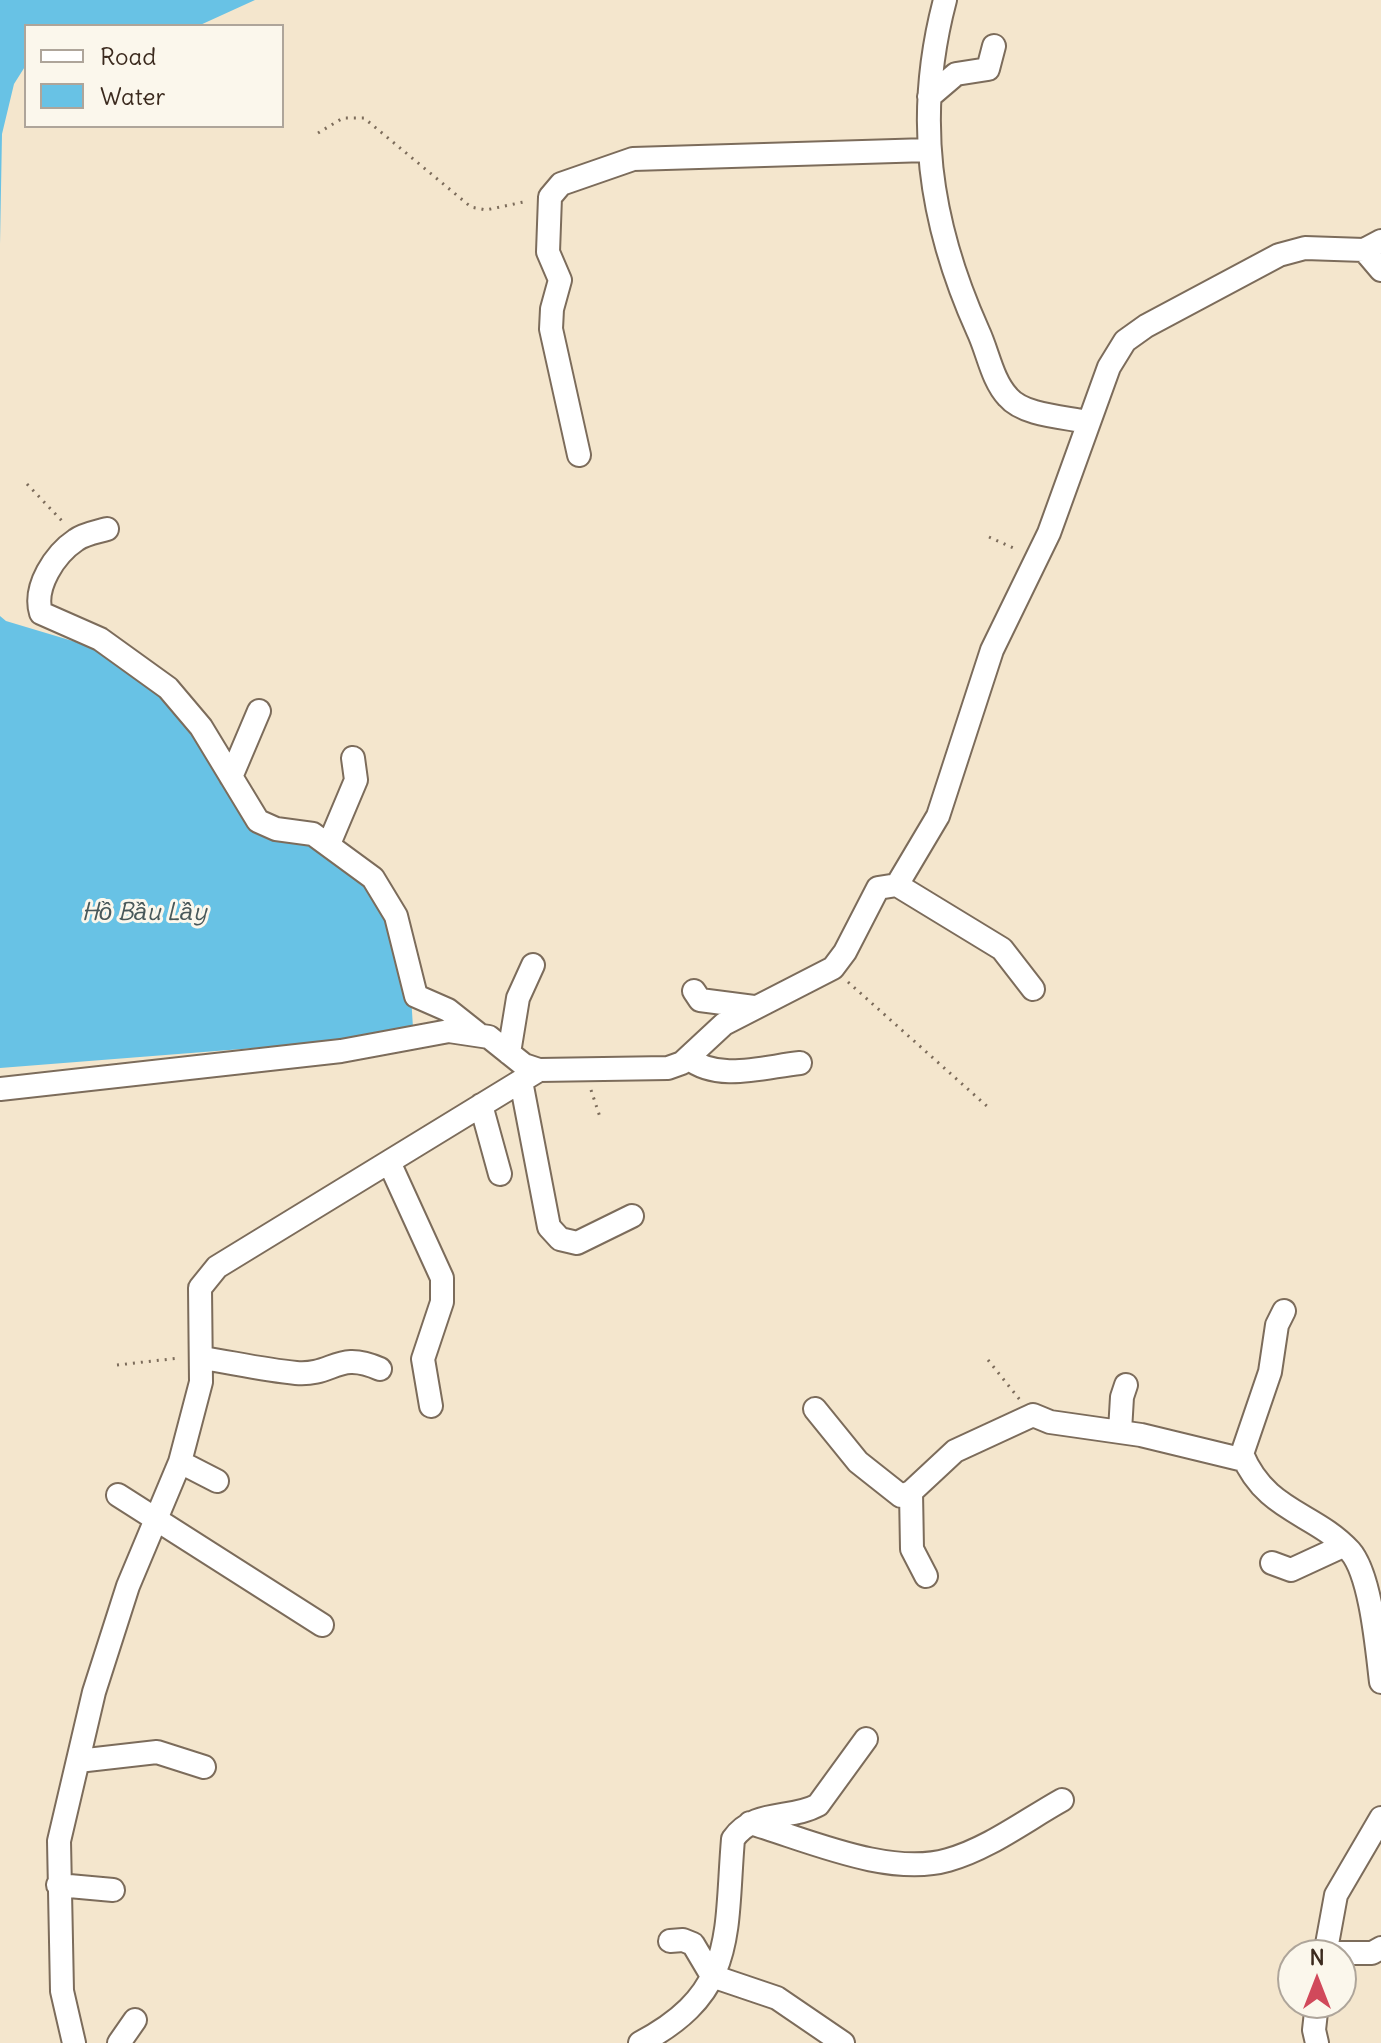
<!DOCTYPE html>
<meta charset="utf-8">
<style>
body{margin:0}
#map{position:relative;width:1381px;height:2043px;overflow:hidden;background:#f4e6cd;font-family:Delius,sans-serif}
canvas{display:block}
.legend{position:absolute;left:24px;top:24px;width:260px;height:104px;box-sizing:border-box;background:#fbf7ec;border:2px solid #aea59a;margin:0;padding:10px 14px;list-style:none;font-size:24px;color:#3b2a1e}
.legend li{display:flex;align-items:center;gap:16px;height:40px}
.legend b{width:40px;border:2px solid #aea59a}
.north{position:absolute;left:1277px;top:1939px;width:80px;height:80px;box-sizing:border-box;background:#fbf7ec;border:2px solid #aea59a;border-radius:50%;rotate:0deg;font-size:22px;font-weight:700;line-height:32px;text-align:center;color:#3b2a1e}
.north::after{content:'';display:block;margin:auto;width:28px;height:36px;background:#d1495b;clip-path:polygon(50% 0,100% 100%,50% 72%,0 100%)}
</style>
<div id="map">
<canvas width="1381" height="2043"></canvas>
<ul class="legend">
<li><b style="height:10px;background:#fff"></b>Road</li>
<li><b style="height:22px;background:#68c2e5"></b>Water</li>
</ul>
<div class="north">N</div>
</div>
<script>
const c = document.querySelector('canvas').getContext('2d');
c.lineJoin = 'round';
function paint(path, color) { c.fillStyle = color; c.fill(path, 'evenodd'); }
function strokePath(path, color, width, dash) { c.strokeStyle = color; c.lineWidth = width; c.lineCap = dash ? 'butt' : 'round'; c.setLineDash(dash || []); c.stroke(path); }
function label(font, color, halo, rows, align = 'center') {
  c.font = font + ' Delius,sans-serif'; c.lineWidth = 6; c.setLineDash([]); c.textBaseline = 'middle'; c.strokeStyle = halo; c.fillStyle = color; for (const [text, x, y, turn = 0] of rows) {
    c.save(); c.translate(x, y); c.rotate((+turn || 0) * Math.PI / 180); c.textAlign = isNaN(turn) ? turn : align; if (halo) c.strokeText(text, 0, 0); c.fillText(text, 0, 0); c.restore();
  }
}
paint(new Path2D(`
 M 0,0 L 255,0 L 198,26 L 26,26 L 26,65 L 14,84 L 2,134 L 0,244 Z
 M 0,616 L 6,621 L 86,645 L 123,662 L 170,701 L 235,795 L 327,849 L 386,901 L 411,995 L 413,1028 L 369,1039 L 0,1068 Z`), '#68c2e5');
const minor = new Path2D(`
 M 945,0 C 914,117 929,222 978,331 C 988,352 992,380 1008,397 C 1024,416 1066,417 1088,422
 M 929,97 L 956,74 L 988,69 L 994,46
 M 1364,250 L 1381,270
 M 579,455 L 551,329 L 552,309 L 560,280 L 548,252 L 550,197 L 561,184 L 633,159 L 928,150
 M 107,529 C 97,532 84,534 76,540 C 55,554 33,587 41,613 L 100,639 L 168,688 L 201,727 L 258,821 L 276,829 L 313,834 L 373,878 L 396,916 L 416,996 L 448,1010 L 477,1033
 M 231,777 L 259,711
 M 329,844 L 356,780 L 353,758
 M 897,885 L 1002,949 L 1033,989
 M 694,991 L 700,1000 L 754,1007
 M 509,1053 L 518,998 L 533,965
 M 688,1058 C 718,1082 763,1067 800,1063
 M 521,1081 L 549,1227 L 560,1239 L 577,1243 L 632,1216
 M 0,1089 L 341,1051 L 449,1031 L 489,1037 L 524,1065 L 539,1070 L 668,1068 L 682,1063 L 724,1024 L 833,968 L 845,952 L 878,888 L 897,885 L 938,816 L 992,650 L 1049,533 L 1109,367 L 1125,341 L 1146,326 L 1279,255 L 1305,248 L 1364,250 L 1381,241
 M 481,1105 L 500,1174
 M 389,1162 L 442,1278 L 442,1302 L 423,1359 L 431,1406
 M 1284,1311 L 1277,1325 L 1270,1372 L 1242,1454 C 1266,1512 1314,1512 1350,1551 C 1371,1575 1377,1649 1381,1682
 M 203,1358 C 234,1363 265,1370 296,1373 C 334,1376 337,1350 380,1369
 M 815,1409 L 858,1462 L 901,1496 L 911,1492 L 955,1451 L 1033,1415 L 1050,1422 L 1141,1435 L 1244,1460
 M 1120,1431 L 1122,1397 L 1126,1385
 M 180,1462 L 217,1481
 M 911,1492 L 912,1549 L 926,1576
 M 118,1495 L 322,1625
 M 1272,1563 L 1291,1570 L 1343,1546
 M 78,1761 L 157,1752 L 204,1767
 M 750,1823 C 808,1840 889,1877 948,1860 C 988,1849 1026,1820 1062,1800
 M 58,1885 L 113,1890
 M 670,1941 L 683,1940 L 693,1944 L 712,1976 L 777,1998 L 843,2043
 M 1325,1953 L 1372,1953 L 1381,1948
 M 1325,1955 L 1336,1895 L 1381,1818
 M 1317,2003 L 1314,2030 L 1317,2043
 M 74,2043 L 62,1991 L 59,1841 L 94,1692 L 128,1586 L 180,1462 L 201,1382 L 200,1288 L 217,1267 L 539,1070
 M 119,2043 L 135,2020
 M 640,2043 C 737,1992 725,1934 733,1839 C 754,1809 791,1820 818,1805 L 866,1739`);
strokePath(minor, '#7c6c5b', 26);
strokePath(new Path2D(`
 M 318,133 L 343,118 L 364,118 L 471,207 L 486,210 L 528,201
 M 27,484 L 63,522
 M 989,537 L 1018,550
 M 848,982 L 989,1108
 M 591,1090 L 601,1120
 M 988,1360 L 1020,1400
 M 117,1365 L 180,1358`), '#7c6c5b', 3, [2, 6]);
strokePath(minor, '#fff', 22);
label('italic 24px', '#48585a', '#fbf7ec', [
 ["Hồ Bầu Lầy",144,913]
]);
</script>
